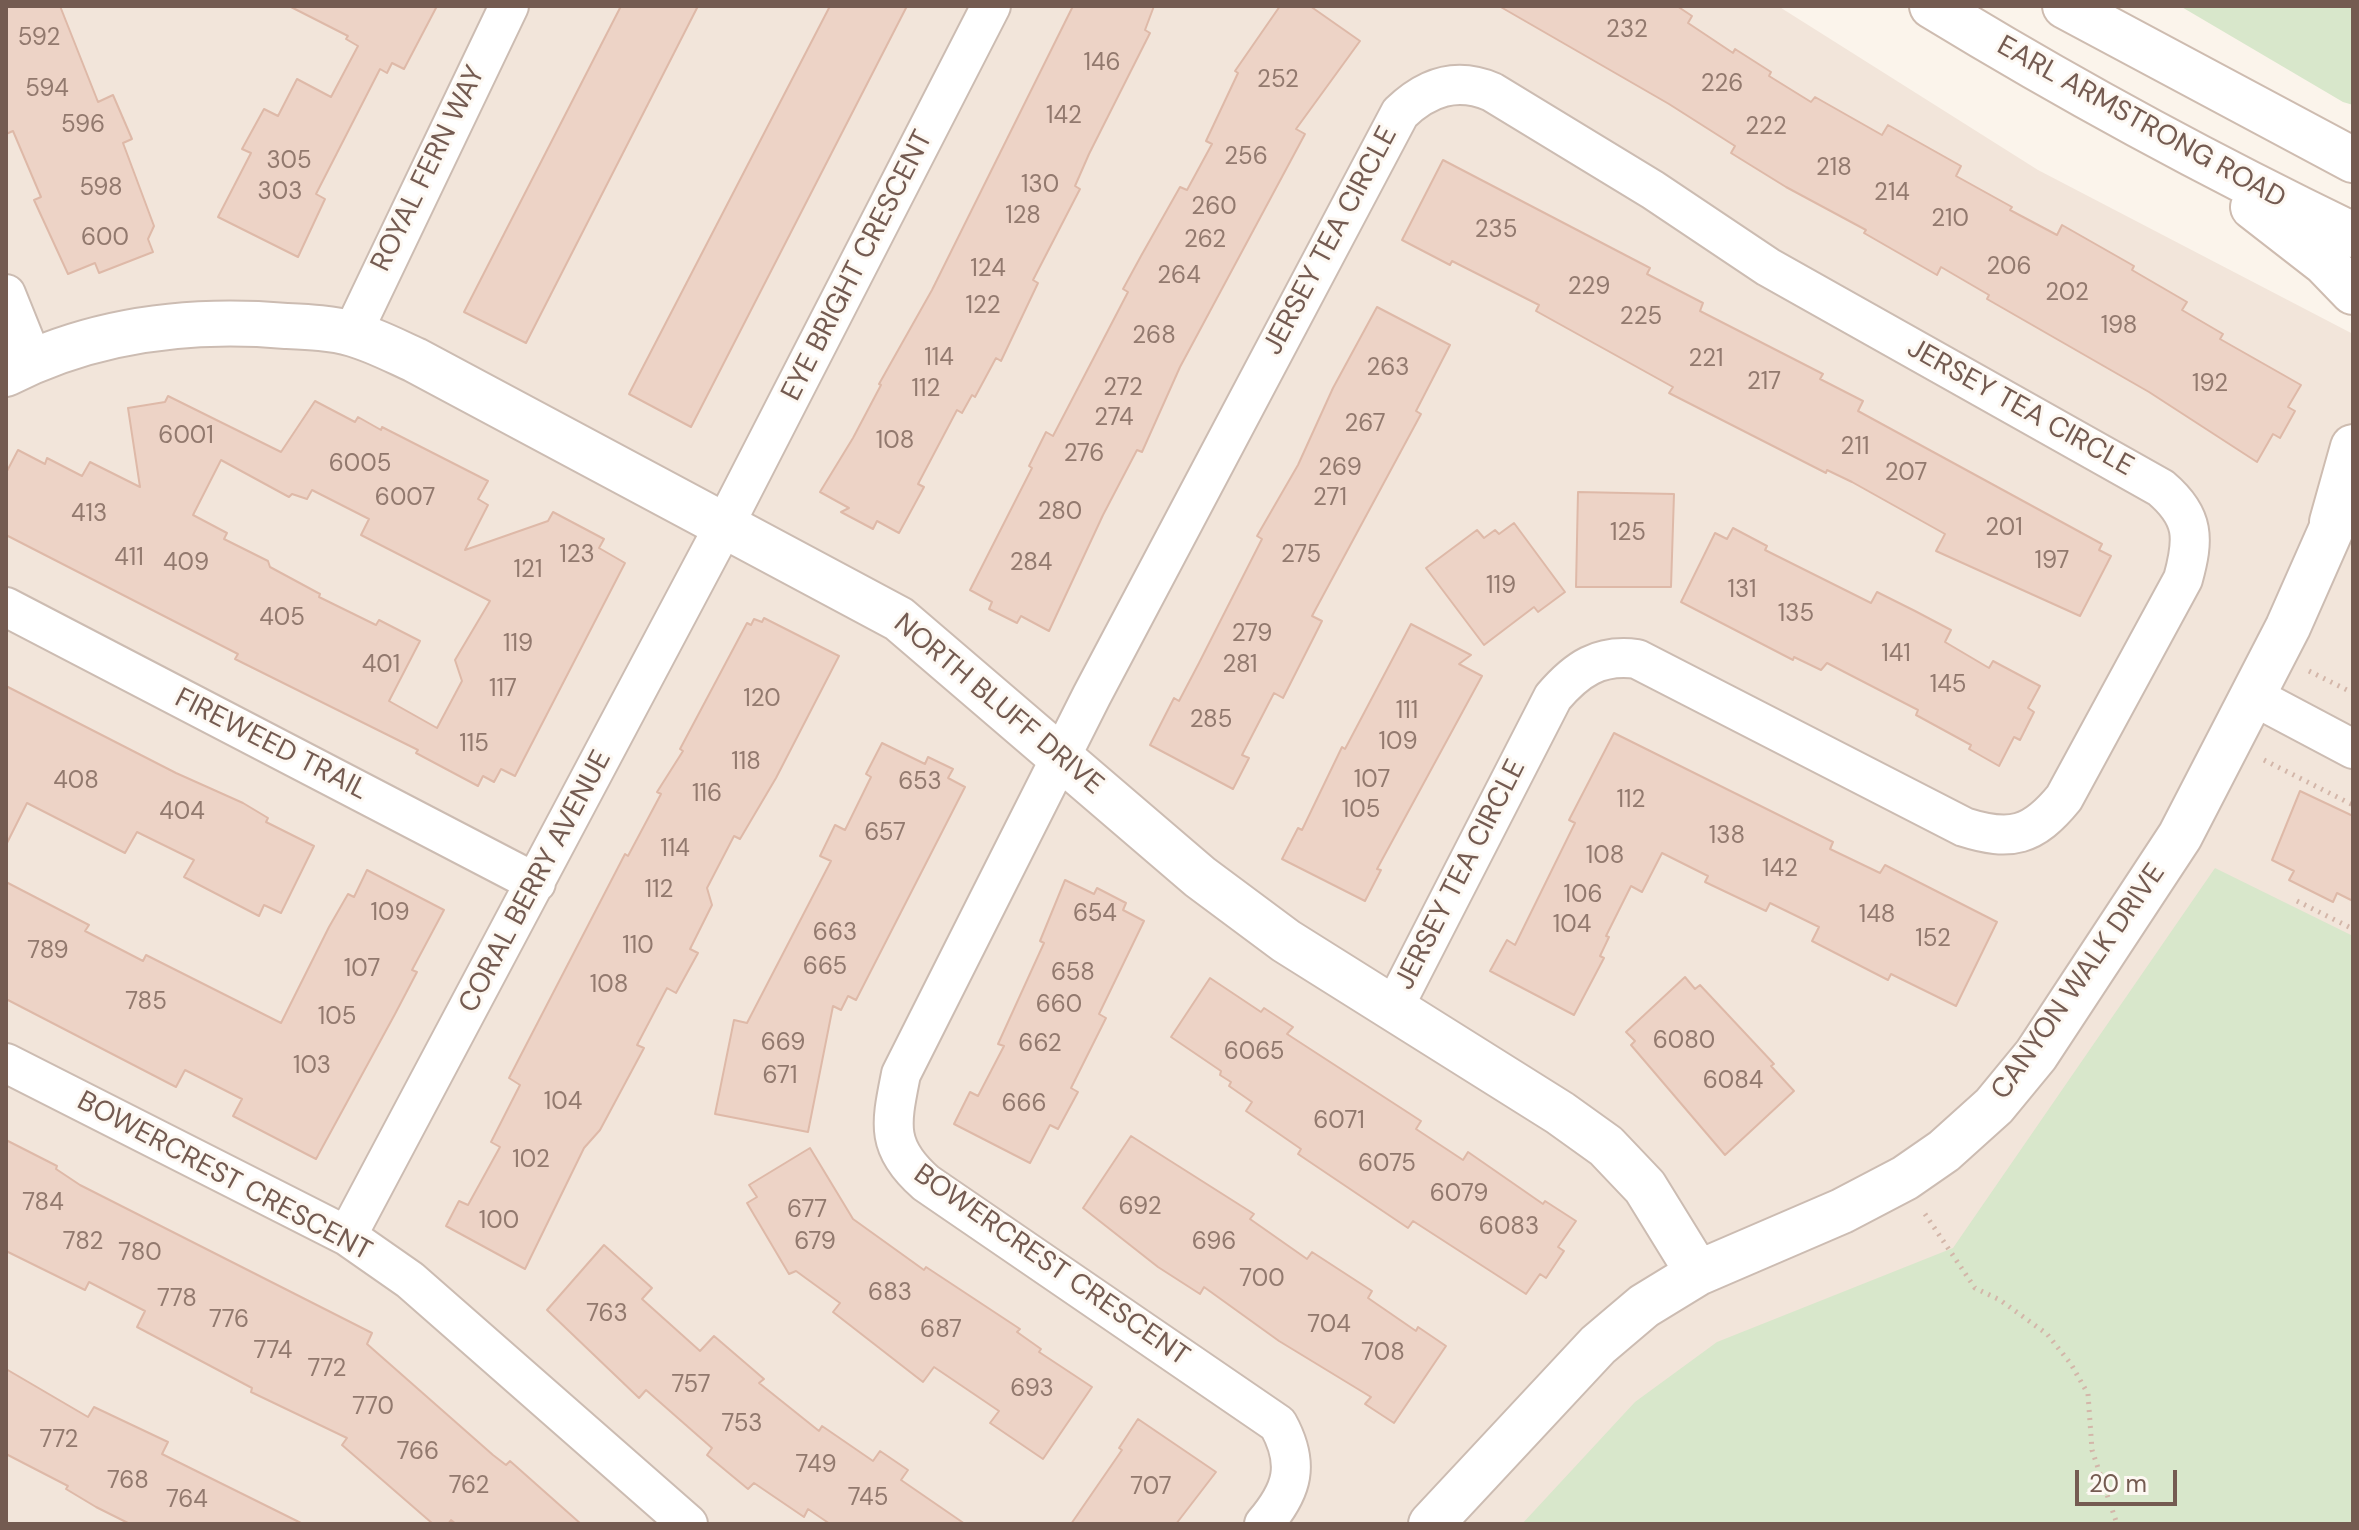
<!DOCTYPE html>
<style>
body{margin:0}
#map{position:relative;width:2359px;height:1530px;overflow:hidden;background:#fbf4eb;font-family:"DM Sans",sans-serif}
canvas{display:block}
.frame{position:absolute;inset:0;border:8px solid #745b51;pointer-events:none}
.scale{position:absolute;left:2075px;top:1470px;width:102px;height:36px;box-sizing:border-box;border:4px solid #745b51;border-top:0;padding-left:10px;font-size:24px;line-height:28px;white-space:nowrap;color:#745b51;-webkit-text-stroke:6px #fdf8f2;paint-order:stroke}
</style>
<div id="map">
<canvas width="2359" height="1530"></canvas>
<div class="frame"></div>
<div class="scale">20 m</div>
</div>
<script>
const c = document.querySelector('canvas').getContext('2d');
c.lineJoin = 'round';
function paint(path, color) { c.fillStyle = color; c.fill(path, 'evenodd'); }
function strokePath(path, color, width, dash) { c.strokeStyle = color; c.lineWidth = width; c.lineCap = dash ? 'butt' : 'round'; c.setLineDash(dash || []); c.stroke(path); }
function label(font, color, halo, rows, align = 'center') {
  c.font = font + ' "DM Sans",sans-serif'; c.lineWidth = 6; c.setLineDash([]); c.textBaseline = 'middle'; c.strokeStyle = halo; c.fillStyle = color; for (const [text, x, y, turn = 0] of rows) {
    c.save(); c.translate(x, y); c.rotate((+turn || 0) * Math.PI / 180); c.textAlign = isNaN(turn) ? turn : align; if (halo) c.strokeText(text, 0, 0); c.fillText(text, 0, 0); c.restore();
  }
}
paint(new Path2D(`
 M 6,6 L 1778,6 L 2038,170 L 2353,334 L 2353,1524 L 6,1524 Z`), '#f2e5da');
paint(new Path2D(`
 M 2180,6 L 2353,6 L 2353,105 L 2343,102 Z
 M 2215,868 L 2353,936 L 2353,1524 L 1522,1524 L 1635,1402 L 1717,1342 L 1953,1248 Z`), '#d8e7cb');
const building = new Path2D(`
 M 6,6 L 60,6 L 98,102 L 113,95 L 132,139 L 123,143 L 154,226 L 148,239 L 153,252 L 99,273 L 95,263 L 68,274 L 34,200 L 41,197 L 13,131 L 6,134 Z
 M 289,6 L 437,6 L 404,69 L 392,63 L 387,73 L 380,69 L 316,194 L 325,199 L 298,257 L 218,217 L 251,153 L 242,149 L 264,109 L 278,116 L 297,79 L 331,97 L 358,46 L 346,39 L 348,36 Z
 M 621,6 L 698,6 L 526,343 L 464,312 Z
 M 830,6 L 907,6 L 691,427 L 629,394 Z
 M 1073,6 L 1154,6 L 1145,30 L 1150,33 L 1089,154 L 1075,186 L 1080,189 L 1033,280 L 1038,283 L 1001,361 L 996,358 L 975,397 L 972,395 L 962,413 L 957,410 L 918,484 L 924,487 L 899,533 L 877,521 L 873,529 L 841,512 L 849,508 L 820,492 L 853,438 L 881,385 L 879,384 L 932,290 Z
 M 1280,6 L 1310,6 L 1360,41 L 1296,129 L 1305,134 L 1180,367 L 1142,452 L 1137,450 L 1103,515 L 1049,631 L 1021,616 L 1017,623 L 989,609 L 992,602 L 970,590 L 1032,468 L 1029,466 L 1046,432 L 1053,436 L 1128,292 L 1123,289 L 1141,256 L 1180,187 L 1187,190 L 1212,144 L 1206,141 L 1238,73 L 1235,71 Z
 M 1499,6 L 1677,6 L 1692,16 L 1688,23 L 1733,53 L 1735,49 L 1771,72 L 1769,76 L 1811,102 L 1815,97 L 1882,135 L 1888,125 L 1961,166 L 1956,176 L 2012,207 L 2010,210 L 2057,235 L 2062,225 L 2134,266 L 2132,270 L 2187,302 L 2182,310 L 2223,334 L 2220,339 L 2301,385 L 2288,407 L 2295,411 L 2280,438 L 2273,434 L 2257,462 L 2149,392 L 1987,299 L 1989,295 L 1941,267 L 1937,275 L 1864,233 L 1866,230 L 1786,187 L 1731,153 L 1735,146 L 1669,104 Z
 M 1443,160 L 1650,268 L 1647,274 L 1703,303 L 1700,311 L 1823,374 L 1820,379 L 1863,401 L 1858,411 L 2102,544 L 2099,550 L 2111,556 L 2080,616 L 1936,551 L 1945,534 L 1852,482 L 1827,470 L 1826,473 L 1669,393 L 1673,387 L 1536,311 L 1539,305 L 1452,261 L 1450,265 L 1402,240 Z
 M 1377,307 L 1450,345 L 1416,411 L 1421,414 L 1312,616 L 1322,621 L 1283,698 L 1274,693 L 1242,755 L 1249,758 L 1233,789 L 1150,745 L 1174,698 L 1179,701 L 1199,663 L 1262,539 L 1257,536 L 1298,465 L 1333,388 Z
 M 168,396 L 281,452 L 315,401 L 355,422 L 358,417 L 381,430 L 382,427 L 488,481 L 478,499 L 488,505 L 465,550 L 548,521 L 553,512 L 604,539 L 599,548 L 625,563 L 515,776 L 501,769 L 494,782 L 483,776 L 478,786 L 416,753 L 418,750 L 235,659 L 238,654 L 6,535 L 6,473 L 18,450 L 45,464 L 47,458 L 82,476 L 90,462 L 140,487 L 128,408 L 165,402 ZM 221,460 L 289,497 L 292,494 L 307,499 L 312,490 L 369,519 L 361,535 L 490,601 L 455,660 L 462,681 L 437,728 L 389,701 L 420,641 L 379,620 L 376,625 L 319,597 L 320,594 L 270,567 L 268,561 L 224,539 L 227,533 L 193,515 Z
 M 1578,492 L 1674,494 L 1671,587 L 1576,587 Z
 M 1514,523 L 1565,592 L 1538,612 L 1534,607 L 1484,645 L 1426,568 L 1477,530 L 1484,538 L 1495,530 L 1499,534 Z
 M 1733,528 L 1767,546 L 1765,550 L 1871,603 L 1877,592 L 1915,611 L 1951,630 L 1945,642 L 1989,668 L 1993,661 L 2040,686 L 2028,708 L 2034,712 L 2020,740 L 2014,737 L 1999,766 L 1969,749 L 1971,745 L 1916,715 L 1918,710 L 1827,663 L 1821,670 L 1794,657 L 1793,660 L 1681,602 L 1715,533 L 1727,539 Z
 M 764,618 L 839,656 L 776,778 L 740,839 L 734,836 L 707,888 L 712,905 L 690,949 L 698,953 L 676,993 L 667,988 L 637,1045 L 644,1048 L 600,1130 L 584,1148 L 525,1269 L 446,1226 L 459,1201 L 468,1205 L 500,1147 L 491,1142 L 520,1085 L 509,1078 L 625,854 L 628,856 L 661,794 L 657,792 L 683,751 L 680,749 L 747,623 L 751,625 L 754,619 L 762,622 Z
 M 1411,624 L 1471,655 L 1459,664 L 1482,676 L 1377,869 L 1381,870 L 1365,901 L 1282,859 L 1298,828 L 1302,830 L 1342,747 L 1345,749 Z
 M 6,686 L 176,773 L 243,803 L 268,818 L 266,822 L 314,846 L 281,913 L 264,905 L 259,916 L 184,877 L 194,860 L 137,832 L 125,853 L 27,803 L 6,845 Z
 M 1614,733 L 1833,842 L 1830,849 L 1880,873 L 1885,865 L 1997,922 L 1956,1006 L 1891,974 L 1888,980 L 1812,941 L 1819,927 L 1770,903 L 1766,911 L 1705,882 L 1708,876 L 1662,853 L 1642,892 L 1631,886 L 1606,936 L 1609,937 L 1600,956 L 1604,958 L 1574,1015 L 1490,971 L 1507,940 L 1515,945 L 1575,823 L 1569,820 Z
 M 882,743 L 925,764 L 928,757 L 953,769 L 948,778 L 965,787 L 856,1000 L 848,996 L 841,1010 L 833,1006 L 808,1132 L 715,1114 L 734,1020 L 747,1023 L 831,861 L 820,856 L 835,825 L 845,830 L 871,777 L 866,774 Z
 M 2300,791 L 2353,816 L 2353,901 L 2337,893 L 2333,902 L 2289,880 L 2294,871 L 2272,860 Z
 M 367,870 L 444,910 L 412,970 L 417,972 L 395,1014 L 316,1159 L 233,1116 L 242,1099 L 185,1070 L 176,1087 L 6,999 L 6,882 L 89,925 L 85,931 L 143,961 L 146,955 L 281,1023 L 329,927 L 348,894 L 354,897 Z
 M 1065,880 L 1094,894 L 1097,888 L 1126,903 L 1123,910 L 1144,921 L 1099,1014 L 1106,1018 L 1071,1088 L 1078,1092 L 1058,1129 L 1050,1125 L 1030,1163 L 954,1124 L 970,1092 L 978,1096 L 1004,1046 L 998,1044 L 1044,943 L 1040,941 Z
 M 1685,977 L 1695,989 L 1700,985 L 1774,1064 L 1771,1066 L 1794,1091 L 1725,1155 L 1631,1045 L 1635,1041 L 1626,1032 Z
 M 1210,978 L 1261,1012 L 1264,1008 L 1293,1027 L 1287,1034 L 1421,1121 L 1416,1129 L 1463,1160 L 1468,1152 L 1543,1204 L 1545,1201 L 1576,1221 L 1558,1247 L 1564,1251 L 1546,1278 L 1540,1274 L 1526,1294 L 1413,1221 L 1408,1228 L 1298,1154 L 1301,1149 L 1246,1111 L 1252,1102 L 1229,1086 L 1231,1082 L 1220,1075 L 1221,1071 L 1171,1037 Z
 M 1131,1136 L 1254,1214 L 1250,1219 L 1307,1259 L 1312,1252 L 1372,1291 L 1368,1298 L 1416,1331 L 1418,1327 L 1446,1346 L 1394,1423 L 1365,1404 L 1371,1397 L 1279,1341 L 1204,1287 L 1200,1294 L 1158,1267 L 1083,1208 Z
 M 6,1140 L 57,1166 L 56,1169 L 80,1185 L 372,1333 L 367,1344 L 493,1455 L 506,1465 L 510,1461 L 581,1524 L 456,1524 L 451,1520 L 448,1524 L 433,1524 L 342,1445 L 347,1438 L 251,1392 L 252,1388 L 137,1327 L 145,1311 L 89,1282 L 85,1290 L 6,1251 Z
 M 810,1148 L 853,1219 L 924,1270 L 926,1267 L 1020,1329 L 1017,1332 L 1041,1349 L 1039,1352 L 1092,1387 L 1043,1459 L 990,1423 L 999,1411 L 934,1367 L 923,1382 L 833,1312 L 840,1303 L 796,1271 L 789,1274 L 747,1203 L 757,1197 L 749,1185 Z
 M 604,1245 L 652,1288 L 642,1299 L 700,1351 L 714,1336 L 764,1379 L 759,1383 L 819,1431 L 822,1426 L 873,1461 L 880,1451 L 908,1470 L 901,1480 L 965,1524 L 830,1524 L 808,1509 L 804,1517 L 754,1483 L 748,1489 L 707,1455 L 712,1448 L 646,1390 L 639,1398 L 547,1310 Z
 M 6,1369 L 88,1417 L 94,1407 L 168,1442 L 162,1454 L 303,1524 L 130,1524 L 96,1507 L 66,1489 L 68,1486 L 6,1454 Z
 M 1138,1419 L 1216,1472 L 1176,1524 L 1071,1524 L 1122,1450 L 1119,1448 Z`);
paint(building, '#edd3c6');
strokePath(building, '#deb9a8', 2);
const minor = new Path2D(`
 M 6,294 L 33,361
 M 352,334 L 509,6
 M 6,607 L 536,883
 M 2253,696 L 2353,749
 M 6,1063 L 347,1236 L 410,1280 L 688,1524
 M 347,1236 L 724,526 L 991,6
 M 1264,1524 C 1293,1490 1300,1464 1278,1424 L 926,1183 C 885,1147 891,1124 901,1074 L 1092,695 L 1400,113 C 1427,87 1457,77 1492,92 L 1653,190 L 1768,267 L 2161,488 C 2195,517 2194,539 2183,579 L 2064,798 C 2033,836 2011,842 1964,827 L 1637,659 C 1599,654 1577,669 1553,697 L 1394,1007`);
const tertiary = new Path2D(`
 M 6,374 C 92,330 190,318 286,326 C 308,327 332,328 353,334 C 374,340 395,351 415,360 L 899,619 L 1200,877 L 1286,941 L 1560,1113 L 1606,1146 L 1645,1187 L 1698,1273
 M 1431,1524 L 1598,1345 L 1644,1306 L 1698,1273 L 1842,1211 L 1905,1178 L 1944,1151 L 1994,1106 L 2036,1055 L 2180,836 L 2288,627 L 2349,489`);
const secondary = new Path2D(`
 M 1932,6 C 2068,89 2210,166 2353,235
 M 2065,6 L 2353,160
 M 2253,207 L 2325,263 L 2353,292
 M 2332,522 L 2353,447`);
strokePath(minor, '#ccbcb2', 42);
strokePath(tertiary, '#ccbcb2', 48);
strokePath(secondary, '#cebcb0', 48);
strokePath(new Path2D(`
 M 2309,671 L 2353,693
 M 2264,760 L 2353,805
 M 2297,901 L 2353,929
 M 1925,1214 L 1975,1288 L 2000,1300 L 2047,1334 L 2071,1364 L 2088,1394 L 2092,1450 L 2117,1524`), '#d3b6a9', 5, [2, 6]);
strokePath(minor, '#fff', 38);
strokePath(tertiary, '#fff', 44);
strokePath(secondary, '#fff', 44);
label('24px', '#92796e', null, [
 ["232",1627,31],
 ["592",39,39],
 ["146",1102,64],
 ["252",1278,81],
 ["226",1722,85],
 ["594",47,90],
 ["142",1064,117],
 ["596",83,126],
 ["222",1766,128],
 ["256",1246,158],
 ["305",289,162],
 ["218",1834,169],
 ["130",1040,186],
 ["598",101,189],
 ["303",280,193],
 ["214",1892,194],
 ["260",1214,208],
 ["128",1023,217],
 ["210",1950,220],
 ["235",1496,231],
 ["600",105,239],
 ["262",1205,241],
 ["206",2009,268],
 ["124",988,270],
 ["264",1179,277],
 ["229",1589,288],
 ["202",2067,294],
 ["122",983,307],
 ["225",1641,318],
 ["198",2119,327],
 ["268",1154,337],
 ["114",939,359],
 ["221",1706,360],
 ["263",1388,369],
 ["217",1764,383],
 ["192",2210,385],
 ["272",1123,389],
 ["112",926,390],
 ["274",1114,419],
 ["267",1365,425],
 ["6001",186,437],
 ["108",895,442],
 ["211",1855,448],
 ["276",1084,455],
 ["6005",360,465],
 ["269",1340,469],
 ["207",1906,474],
 ["6007",405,499],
 ["271",1330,499],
 ["280",1060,513],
 ["413",89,515],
 ["201",2004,529],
 ["125",1628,534],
 ["123",577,556],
 ["275",1301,556],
 ["411",129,559],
 ["197",2052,562],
 ["409",186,564],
 ["284",1031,564],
 ["121",528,571],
 ["119",1501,587],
 ["131",1742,591],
 ["135",1796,615],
 ["405",282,619],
 ["279",1252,635],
 ["119",518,645],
 ["141",1896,655],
 ["401",381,666],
 ["281",1240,666],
 ["145",1948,686],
 ["117",503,690],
 ["120",762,700],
 ["111",1407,712],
 ["285",1211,721],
 ["109",1398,743],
 ["115",474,745],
 ["118",746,763],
 ["107",1372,781],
 ["408",76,782],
 ["653",920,783],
 ["116",707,795],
 ["112",1631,801],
 ["105",1361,811],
 ["404",182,813],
 ["657",885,834],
 ["138",1727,837],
 ["114",675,850],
 ["108",1605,857],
 ["142",1780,870],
 ["112",659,891],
 ["106",1583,896],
 ["109",390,914],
 ["654",1095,915],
 ["148",1877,916],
 ["104",1572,926],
 ["663",835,934],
 ["152",1933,940],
 ["110",638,947],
 ["789",48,952],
 ["665",825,968],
 ["107",362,970],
 ["658",1073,974],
 ["108",609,986],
 ["785",146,1003],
 ["660",1059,1006],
 ["105",337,1018],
 ["6080",1684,1042],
 ["669",783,1044],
 ["662",1040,1045],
 ["6065",1254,1053],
 ["103",312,1067],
 ["671",780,1077],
 ["6084",1733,1082],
 ["104",563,1103],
 ["666",1024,1105],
 ["6071",1339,1122],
 ["102",531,1161],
 ["6075",1387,1165],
 ["6079",1459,1195],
 ["784",43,1204],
 ["692",1140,1208],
 ["677",807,1211],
 ["100",499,1222],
 ["6083",1509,1228],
 ["782",83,1243],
 ["679",815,1243],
 ["696",1214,1243],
 ["780",140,1254],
 ["700",1262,1280],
 ["683",890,1294],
 ["778",177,1300],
 ["763",607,1315],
 ["776",229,1321],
 ["704",1329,1326],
 ["687",941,1331],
 ["774",273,1352],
 ["708",1383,1354],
 ["772",327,1370],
 ["757",691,1386],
 ["693",1032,1390],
 ["770",373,1408],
 ["753",742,1425],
 ["772",59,1441],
 ["766",418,1453],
 ["749",816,1466],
 ["768",128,1482],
 ["762",469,1487],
 ["707",1151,1488],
 ["745",868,1499],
 ["764",187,1501]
]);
label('28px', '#745b51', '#fdf8f2', [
 ["EARL ARMSTRONG ROAD",2141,123,29],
 ["ROYAL FERN WAY",429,169,-64],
 ["JERSEY TEA CIRCLE",1331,241,-62],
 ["EYE BRIGHT CRESCENT",858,266,-63],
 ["JERSEY TEA CIRCLE",2020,408,29],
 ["NORTH BLUFF DRIVE",998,705,40],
 ["FIREWEED TRAIL",271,745,27],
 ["JERSEY TEA CIRCLE",1461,875,-63],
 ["CORAL BERRY AVENUE",536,882,-62],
 ["CANYON WALK DRIVE",2079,982,-55],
 ["BOWERCREST CRESCENT",224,1177,28],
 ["BOWERCREST CRESCENT",1051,1266,35]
]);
</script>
